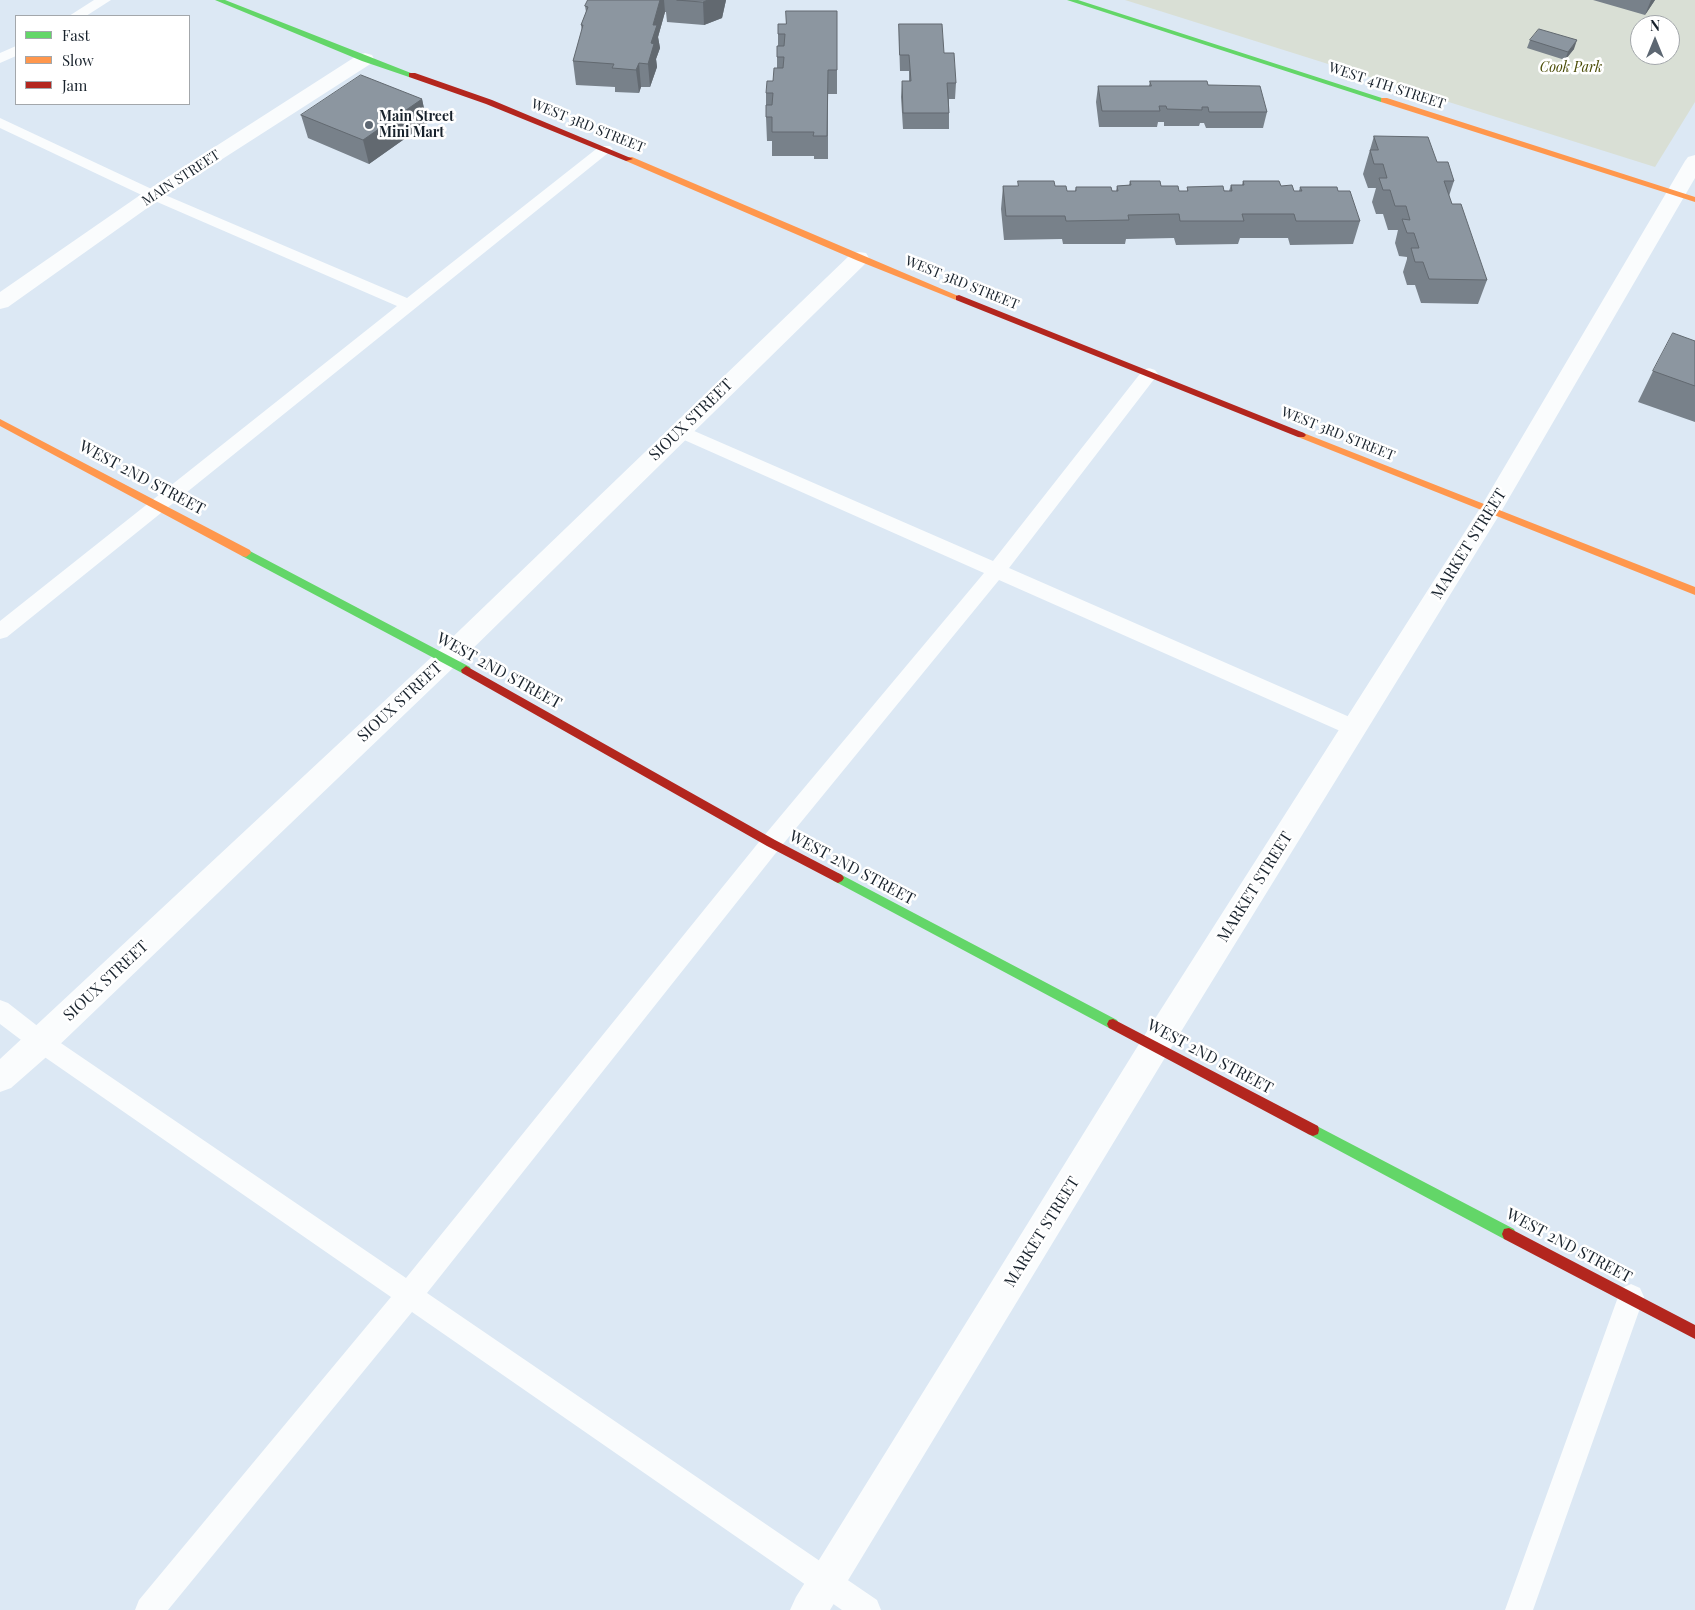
<!DOCTYPE html>
<style>
body{margin:0}
#map{position:relative;width:1695px;height:1610px;overflow:hidden;background:#dce8f4;font-family:"Playfair Display",serif}
canvas{display:block}
.legend{position:absolute;left:15px;top:15px;width:175px;height:90px;box-sizing:border-box;background:#fff;border:1px solid #a3a7ab;margin:0;padding:6px 9px;list-style:none;font-size:15px;color:#18222c}
.legend li{display:flex;align-items:center;gap:10px;height:25px}
.legend b{width:25px;border:1px solid #a3a7ab}
.north{position:absolute;left:1630px;top:15px;width:50px;height:50px;box-sizing:border-box;background:#fff;border:1px solid #a3a7ab;border-radius:50%;rotate:0deg;font-size:14px;font-weight:700;line-height:20px;text-align:center;color:#18222c}
.north::after{content:'';display:block;margin:auto;width:18px;height:22px;background:#5d6772;clip-path:polygon(50% 0,100% 100%,50% 72%,0 100%)}
</style>
<div id="map">
<canvas width="1695" height="1610"></canvas>
<ul class="legend">
<li><b style="height:6px;background:#63d668"></b>Fast</li>
<li><b style="height:6px;background:#ff974d"></b>Slow</li>
<li><b style="height:6px;background:#b3261e"></b>Jam</li>
</ul>
<div class="north">N</div>
</div>
<script>
const c = document.querySelector('canvas').getContext('2d');
c.lineJoin = 'round';
function paint(path, color) { c.fillStyle = color; c.fill(path, 'evenodd'); }
function strokePath(path, color, width, dash) { c.strokeStyle = color; c.lineWidth = width; c.lineCap = dash ? 'butt' : 'round'; c.setLineDash(dash || []); c.stroke(path); }
function label(font, color, halo, rows, align = 'center') {
  c.font = font + ' "Playfair Display",serif'; c.lineWidth = 5; c.setLineDash([]); c.textBaseline = 'middle'; c.strokeStyle = halo; c.fillStyle = color; for (const [text, x, y, turn = 0] of rows) {
    c.save(); c.translate(x, y); c.rotate((+turn || 0) * Math.PI / 180); c.textAlign = isNaN(turn) ? turn : align; if (halo) c.strokeText(text, 0, 0); c.fillText(text, 0, 0); c.restore();
  }
}
paint(new Path2D(`
 M 1125,0 L 1695,0 L 1695,102 L 1655,167 ZM 1640,25 L 1670,25 L 1670,55 L 1640,55 Z`), '#d9dfd5');
paint(new Path2D(`
 M 94,0 L 111,0 L 86,16 L 69,16 Z
 M 16,46 L 16,56 L 0,63 L 0,53 Z
 M 0,118 L 158,192 L 407,298 L 600,146 L 610,146 L 613,149 L 7,637 L 0,639 L 0,621 L 397,306 L 148,198 L 0,128 Z
 M 1149,368 L 1155,370 L 1158,374 L 1155,378 L 1009,568 L 1361,722 L 1364,728 L 1361,734 L 1354,736 L 1347,734 L 999,580 L 779,849 L 427,1293 L 877,1600 L 881,1610 L 842,1610 L 412,1312 L 168,1610 L 135,1610 L 139,1600 L 391,1297 L 33,1049 L 0,1024 L 0,1000 L 8,1003 L 49,1035 L 406,1278 L 763,837 L 984,573 L 673,435 L 670,431 L 673,427 L 679,425 L 685,427 L 993,561 L 1143,370 Z
 M 1631,1284 L 1640,1288 L 1644,1297 L 1533,1610 L 1505,1610 L 1618,1297 L 1622,1288 Z`), '#fafcfd');
paint(new Path2D(`
 M 365,53 L 372,55 L 374,59 L 372,63 L 160,199 L 8,307 L 0,309 L 0,292 L 146,191 L 358,55 Z
 M 1695,155 L 1695,178 L 1498,517 L 1166,1056 L 830,1610 L 790,1610 L 796,1597 L 1144,1036 L 1482,505 L 1685,161 L 1688,157 Z
 M 859,252 L 866,253 L 869,258 L 866,263 L 455,666 L 52,1052 L 11,1088 L 0,1092 L 0,1059 L 437,652 L 852,253 Z`), '#fafcfd');
paint(new Path2D(`
 M 215,0 L 225,0 L 416,75 L 409,77 L 362,61 Z
 M 1067,0 L 1078,0 L 1388,100 L 1381,102 Z
 M 246,549 L 470,667 L 471,670 L 470,673 L 462,673 L 242,556 L 241,553 L 242,550 Z
 M 838,873 L 1117,1020 L 1119,1024 L 1117,1028 L 1113,1029 L 1109,1028 L 834,881 L 832,878 L 834,875 Z
 M 1313,1124 L 1514,1229 L 1516,1234 L 1514,1239 L 1509,1240 L 1504,1239 L 1308,1134 L 1307,1130 L 1308,1126 Z`), '#63d668');
paint(new Path2D(`
 M 1381,98 L 1387,98 L 1695,197 L 1695,202 L 1381,102 Z
 M 626,157 L 632,157 L 963,298 L 962,300 L 956,300 L 856,260 L 626,161 Z
 M 0,419 L 250,550 L 251,553 L 246,557 L 242,556 L 0,426 Z
 M 1301,432 L 1695,587 L 1695,595 L 1298,437 L 1298,433 Z`), '#ff974d');
paint(new Path2D(`
 M 409,73 L 415,73 L 492,100 L 633,159 L 626,161 L 486,104 L 409,77 Z
 M 959,295 L 1304,433 L 1306,435 L 1304,437 L 1298,437 L 956,300 L 956,296 Z
 M 466,666 L 775,840 L 842,875 L 844,878 L 842,881 L 838,883 L 834,881 L 767,846 L 462,673 L 461,670 Z
 M 1113,1019 L 1318,1126 L 1319,1130 L 1318,1134 L 1313,1136 L 1308,1134 L 1109,1028 L 1107,1024 L 1109,1020 Z
 M 1509,1228 L 1695,1325 L 1695,1339 L 1504,1239 L 1502,1234 L 1504,1229 Z`), '#b3261e');
paint(new Path2D(`
 M 588,0 L 726,0 L 722,18 L 704,25 L 667,22 L 666,12 L 665,12 L 658,37 L 660,48 L 656,59 L 657,67 L 650,87 L 641,87 L 639,93 L 615,92 L 615,87 L 576,85 L 573,61 L 582,31 L 581,25 L 586,12 L 585,6 Z
 M 1593,0 L 1655,0 L 1645,15 Z
 M 837,11 L 837,94 L 828,94 L 828,159 L 814,159 L 814,156 L 772,156 L 772,141 L 767,141 L 766,117 L 766,93 L 773,81 L 777,68 L 777,57 L 778,46 L 778,34 L 786,24 Z
 M 899,24 L 944,53 L 956,83 L 955,99 L 949,99 L 949,129 L 903,129 L 901,97 L 902,81 L 909,81 L 909,71 L 900,71 L 899,40 Z
 M 1530,40 L 1574,49 L 1565,60 L 1527,48 Z
 M 1150,81 L 1208,85 L 1267,112 L 1263,128 L 1206,128 L 1204,123 L 1200,123 L 1199,126 L 1164,126 L 1164,122 L 1158,122 L 1157,127 L 1099,127 L 1096,102 L 1098,86 L 1149,86 Z
 M 422,99 L 427,123 L 369,164 L 308,138 L 301,115 Z
 M 1374,136 L 1437,162 L 1454,181 L 1449,196 L 1452,204 L 1487,280 L 1478,304 L 1421,303 L 1415,285 L 1407,285 L 1403,272 L 1407,259 L 1407,257 L 1399,256 L 1395,243 L 1398,230 L 1388,230 L 1383,214 L 1376,214 L 1372,202 L 1376,188 L 1368,188 L 1363,174 Z
 M 1018,181 L 1055,186 L 1067,191 L 1075,191 L 1076,187 L 1116,191 L 1117,186 L 1129,185 L 1130,181 L 1161,186 L 1179,191 L 1187,191 L 1187,187 L 1229,191 L 1231,185 L 1242,185 L 1243,181 L 1281,186 L 1294,191 L 1299,191 L 1300,187 L 1338,191 L 1360,221 L 1353,244 L 1290,245 L 1288,238 L 1240,238 L 1238,244 L 1176,245 L 1174,238 L 1126,239 L 1125,244 L 1063,244 L 1062,239 L 1004,240 L 1001,209 L 1003,186 L 1018,186 Z
 M 1695,341 L 1695,422 L 1638,402 L 1653,371 Z`), '#78818a');
paint(new Path2D(`
 M 660,0 L 664,0 L 665,12 L 658,37 L 660,48 L 656,59 L 657,67 L 650,87 L 648,64 L 653,25 Z
 M 708,0 L 726,0 L 722,18 L 704,25 L 703,2 Z
 M 1651,0 L 1655,0 L 1645,15 Z
 M 1577,40 L 1574,49 L 1565,60 L 1568,52 Z
 M 639,63 L 641,87 L 639,93 L 636,70 Z
 M 422,99 L 427,123 L 369,164 L 363,140 Z`), '#626970');
const building = new Path2D(`
 M 588,0 L 660,0 L 653,25 L 657,25 L 651,43 L 654,44 L 648,64 L 639,63 L 636,70 L 612,68 L 614,64 L 573,61 L 583,25 L 581,25 L 588,7 L 585,6 Z
 M 677,0 L 708,0 L 703,2 Z
 M 786,11 L 837,11 L 837,70 L 828,70 L 827,136 L 813,136 L 814,132 L 772,132 L 772,117 L 766,117 L 766,105 L 772,105 L 773,93 L 766,93 L 767,81 L 773,81 L 774,68 L 783,68 L 784,57 L 777,57 L 777,46 L 784,46 L 785,34 L 778,34 L 778,24 L 786,24 Z
 M 899,24 L 942,24 L 944,53 L 954,53 L 956,83 L 947,83 L 949,113 L 903,113 L 902,81 L 911,81 L 909,55 L 900,55 Z
 M 1539,29 L 1577,40 L 1568,52 L 1530,40 Z
 M 361,75 L 422,99 L 363,140 L 301,115 Z
 M 1150,81 L 1207,81 L 1208,85 L 1260,86 L 1267,112 L 1209,112 L 1208,107 L 1202,107 L 1202,110 L 1167,109 L 1166,106 L 1159,106 L 1160,111 L 1102,111 L 1098,86 L 1151,86 Z
 M 1374,136 L 1428,137 L 1437,162 L 1448,162 L 1454,181 L 1444,181 L 1452,204 L 1461,204 L 1487,280 L 1429,279 L 1423,262 L 1415,262 L 1411,248 L 1419,248 L 1414,233 L 1407,233 L 1402,219 L 1410,220 L 1406,206 L 1395,206 L 1390,190 L 1383,190 L 1379,178 L 1387,178 L 1383,164 L 1374,164 L 1370,150 L 1378,150 Z
 M 1018,181 L 1054,181 L 1055,186 L 1066,186 L 1067,191 L 1076,191 L 1076,187 L 1111,187 L 1112,191 L 1118,191 L 1117,186 L 1131,185 L 1130,181 L 1160,181 L 1161,186 L 1178,186 L 1179,191 L 1188,191 L 1187,187 L 1223,186 L 1224,191 L 1232,191 L 1231,185 L 1244,185 L 1243,181 L 1279,181 L 1281,186 L 1292,185 L 1294,191 L 1302,191 L 1300,187 L 1337,187 L 1338,191 L 1350,191 L 1360,221 L 1296,221 L 1294,214 L 1242,214 L 1244,221 L 1180,221 L 1179,214 L 1128,215 L 1129,220 L 1066,221 L 1065,216 L 1006,216 L 1003,186 L 1018,186 Z
 M 1673,333 L 1695,341 L 1695,386 L 1653,371 Z`);
paint(building, '#8c96a0');
strokePath(building, '#626970', 1);
for (const [x, y, r, color] of [
 [369,125,5,"#5d6772"]
]) { const dot = new Path2D(); dot.arc(x, y, r, 0, 2 * Math.PI); c.fillStyle = color; c.fill(dot); strokePath(dot, '#fff', 2); }
label('italic 14px', '#4a4c06', '#fff', [
 ["Cook Park",1571,68]
]);
label('14px', '#18222c', '#fff', [
 ["WEST 4TH STREET",1387,86,18],
 ["WEST 3RD STREET",588,126,22],
 ["MAIN STREET",181,178,-33],
 ["WEST 3RD STREET",962,283,22],
 ["WEST 3RD STREET",1338,434,22]
]);
label('bold 14px', '#18222c', '#fff', [
 ["Main Street",379,117],
 ["Mini Mart",379,133]
], 'left');
label('16px', '#18222c', '#fff', [
 ["SIOUX STREET",691,420,-44],
 ["WEST 2ND STREET",142,478,28],
 ["MARKET STREET",1469,544,-58],
 ["WEST 2ND STREET",499,671,29],
 ["SIOUX STREET",400,702,-43],
 ["WEST 2ND STREET",852,868,28],
 ["MARKET STREET",1255,887,-58],
 ["SIOUX STREET",106,981,-43],
 ["WEST 2ND STREET",1210,1057,28],
 ["MARKET STREET",1042,1232,-58],
 ["WEST 2ND STREET",1569,1246,28]
]);
</script>
